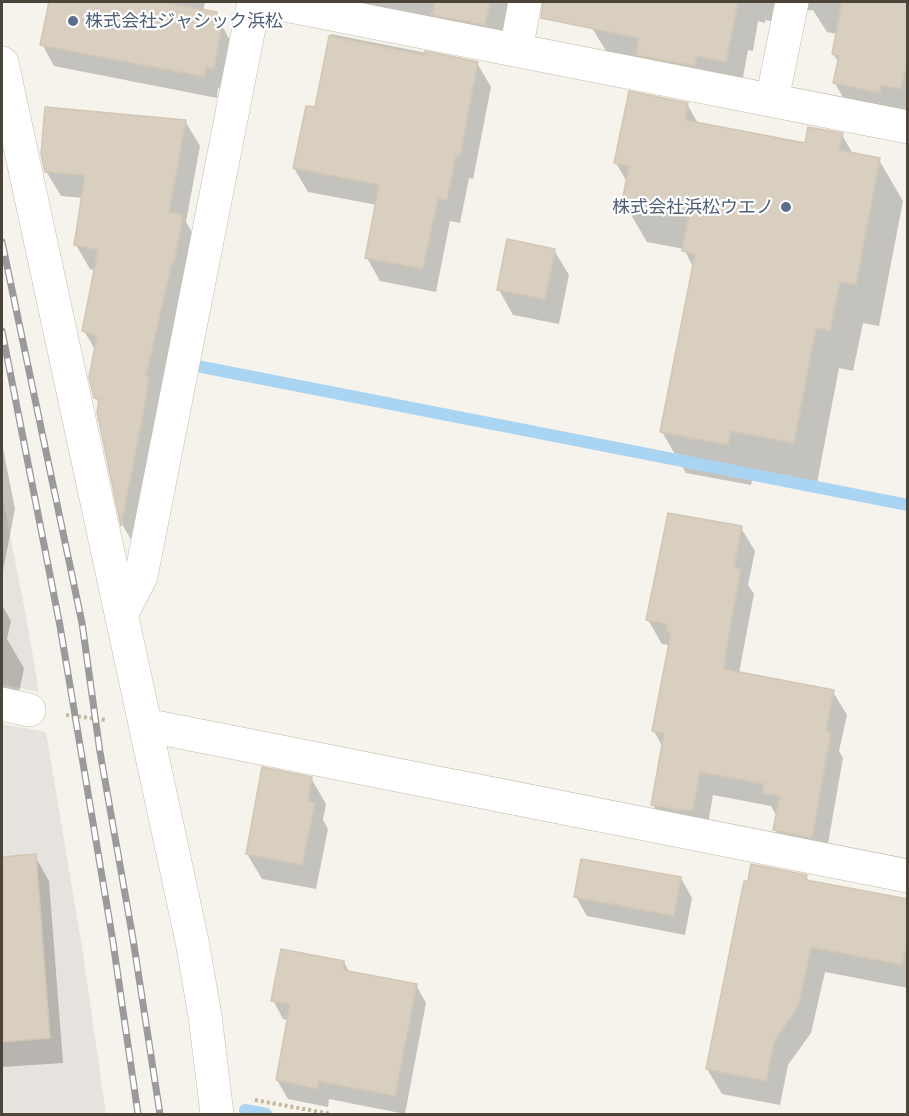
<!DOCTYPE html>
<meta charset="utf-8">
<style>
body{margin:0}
#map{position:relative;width:909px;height:1116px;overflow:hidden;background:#f6f3ec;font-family:Commissioner,sans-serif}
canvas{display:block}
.frame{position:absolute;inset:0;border:3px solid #4b4439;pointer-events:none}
</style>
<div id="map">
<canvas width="909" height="1116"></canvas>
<div class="frame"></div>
</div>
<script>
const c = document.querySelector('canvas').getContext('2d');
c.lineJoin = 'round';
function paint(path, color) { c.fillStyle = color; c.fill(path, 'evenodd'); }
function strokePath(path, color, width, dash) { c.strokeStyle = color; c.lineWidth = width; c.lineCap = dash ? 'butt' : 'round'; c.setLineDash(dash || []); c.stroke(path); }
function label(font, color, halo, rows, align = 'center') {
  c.font = font + ' Commissioner,"Noto Sans JP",sans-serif'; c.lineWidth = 4.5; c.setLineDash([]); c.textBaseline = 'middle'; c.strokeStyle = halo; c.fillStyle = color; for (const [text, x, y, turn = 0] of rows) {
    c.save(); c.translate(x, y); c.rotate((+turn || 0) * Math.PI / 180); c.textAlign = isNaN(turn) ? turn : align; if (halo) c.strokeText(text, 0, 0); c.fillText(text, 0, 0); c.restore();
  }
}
paint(new Path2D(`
 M 2,493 L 29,632 L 39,692 L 2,684 Z
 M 2,724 L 46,732 L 82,947 L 106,1114 L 2,1114 Z`), '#e6e2dd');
paint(new Path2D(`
 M 57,2 L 205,2 L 203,11 L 216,14 L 234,48 L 226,90 L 218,88 L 217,98 L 54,66 L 42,44 Z
 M 337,2 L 519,2 L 510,46 Z
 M 588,2 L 908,2 L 908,113 L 850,110 L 835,83 L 839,63 L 833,54 L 837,34 L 827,32 L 813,10 L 801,11 L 789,25 L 765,20 L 765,23 L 758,21 L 753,51 L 748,50 L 741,88 L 608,54 L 592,28 L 586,9 Z
 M 331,34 L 477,63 L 491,87 L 473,179 L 469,178 L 460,223 L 450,221 L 436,292 L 380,281 L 367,258 L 377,205 L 308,192 L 294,168 L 316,109 Z
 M 687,104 L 699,125 L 806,145 L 842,135 L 853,154 L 879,160 L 903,201 L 879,326 L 863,323 L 853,371 L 839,368 L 817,483 L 754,471 L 751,485 L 686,473 L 662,432 L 694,269 L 684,249 L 647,242 L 623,201 L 627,182 L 616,163 Z
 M 185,121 L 200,146 L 186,222 L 197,241 L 136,548 L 123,526 L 98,412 L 100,405 L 95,397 L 96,351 L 84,331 L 96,271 L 90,269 L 76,245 L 83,198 L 61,196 L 46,171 Z
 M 554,250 L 569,275 L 559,324 L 513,315 L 499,290 Z
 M 2,443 L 15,509 L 2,576 Z
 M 741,528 L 755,551 L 748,585 L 754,594 L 739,673 L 833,692 L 847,715 L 839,751 L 843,758 L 825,861 L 788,854 L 775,830 L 777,817 L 771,806 L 713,795 L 706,836 L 667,828 L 653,805 L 663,748 L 654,731 L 670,645 L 662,644 L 648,620 Z
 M 2,605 L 11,621 L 7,639 L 24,668 L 13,722 L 2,719 Z
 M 311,778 L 326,804 L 323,820 L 328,829 L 316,889 L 262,879 L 247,854 Z
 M 35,856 L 49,881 L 63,1063 L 2,1067 L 2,858 Z
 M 806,876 L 809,882 L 908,901 L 908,988 L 825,972 L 811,1033 L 788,1065 L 780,1105 L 722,1094 L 707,1069 Z
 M 681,878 L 692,898 L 685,935 L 587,916 L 576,897 Z
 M 344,962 L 349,972 L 416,985 L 426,1003 L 405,1114 L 329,1099 L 328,1107 L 288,1099 L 277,1080 L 289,1020 L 283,1019 L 273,1000 Z`), '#0003');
strokePath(new Path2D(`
 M 202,367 L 908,505
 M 245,1110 L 266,1114`), '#a9d4f2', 12);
const building = new Path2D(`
 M 49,2 L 160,2 L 217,12 L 214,24 L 222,25 L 214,69 L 206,67 L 205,77 L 40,45 Z
 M 435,2 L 490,2 L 485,25 L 432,15 Z
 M 543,2 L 738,2 L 726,62 L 697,56 L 695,66 L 636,55 L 639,38 L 541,18 Z
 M 842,2 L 908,2 L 908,57 L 901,89 L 881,85 L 880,93 L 833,83 L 839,56 L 832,54 Z
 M 329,36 L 424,55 L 425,51 L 478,62 L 460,156 L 456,155 L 447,200 L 438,198 L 423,269 L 365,258 L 379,185 L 293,168 L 306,106 L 315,107 Z
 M 629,91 L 688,103 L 685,120 L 805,143 L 808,127 L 843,133 L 839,150 L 880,158 L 856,285 L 840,282 L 830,331 L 816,328 L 794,443 L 731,431 L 728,445 L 660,432 L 695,254 L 682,251 L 689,214 L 622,202 L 629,166 L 614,163 Z
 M 45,107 L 186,120 L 169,212 L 183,215 L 174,264 L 172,263 L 146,376 L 149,377 L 144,410 L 121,526 L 97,412 L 99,399 L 94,398 L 89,377 L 97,336 L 82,331 L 98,250 L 74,245 L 85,175 L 45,172 L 41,154 Z
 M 507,239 L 555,249 L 545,299 L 497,290 Z
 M 668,513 L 742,526 L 734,568 L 741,569 L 725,656 L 726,657 L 724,669 L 834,690 L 826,732 L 831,733 L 812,838 L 773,830 L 780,796 L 762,793 L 764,784 L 700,772 L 693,810 L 679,810 L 651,805 L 664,734 L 652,731 L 671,632 L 666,631 L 667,624 L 646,620 Z
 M 262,767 L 312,777 L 308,802 L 315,803 L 302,865 L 246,854 Z
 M 36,854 L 50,1038 L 2,1042 L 2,857 Z
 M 581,859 L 681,877 L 674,916 L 574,897 Z
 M 751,864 L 807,875 L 806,880 L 908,899 L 908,937 L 902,965 L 811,947 L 798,1007 L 775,1040 L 766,1081 L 706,1069 L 744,881 L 748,881 Z
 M 281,949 L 344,961 L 343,970 L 417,984 L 395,1096 L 319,1081 L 318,1089 L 276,1080 L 290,1004 L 271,1001 Z`);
paint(building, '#d8cfc1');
strokePath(building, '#d3c7b4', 1.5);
const minor = new Path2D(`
 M 270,2 L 908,127
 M 516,50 L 525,2
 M 2,63 L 192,941 L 205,1016 L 217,1114
 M 772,100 L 792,2
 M 121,615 L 141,576 L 254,2
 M 2,704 L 29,710
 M 145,725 L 908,876`);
strokePath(minor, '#c2bbae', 34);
strokePath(new Path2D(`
 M 66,715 L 106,720
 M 255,1100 L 331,1114`), '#c4b79f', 4, [3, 3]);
strokePath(minor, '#fff', 33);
const rail = new Path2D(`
 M 2,242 L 82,623 L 100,752 L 133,939 L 160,1114
 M 2,331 L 60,626 L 113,942 L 138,1114`);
strokePath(rail, '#9a9a9a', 7);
strokePath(rail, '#fff', 4.5, [14]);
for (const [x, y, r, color] of [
 [73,21,6,"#5c6f8a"],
 [786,207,6,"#5c6f8a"]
]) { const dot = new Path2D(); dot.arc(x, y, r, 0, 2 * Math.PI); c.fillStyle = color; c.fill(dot); strokePath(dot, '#fff', 2); }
label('18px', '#4e5e75', '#fff', [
 ["株式会社ジャシック浜松",85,21],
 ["株式会社浜松ウエノ",774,207,"right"]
], 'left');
</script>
